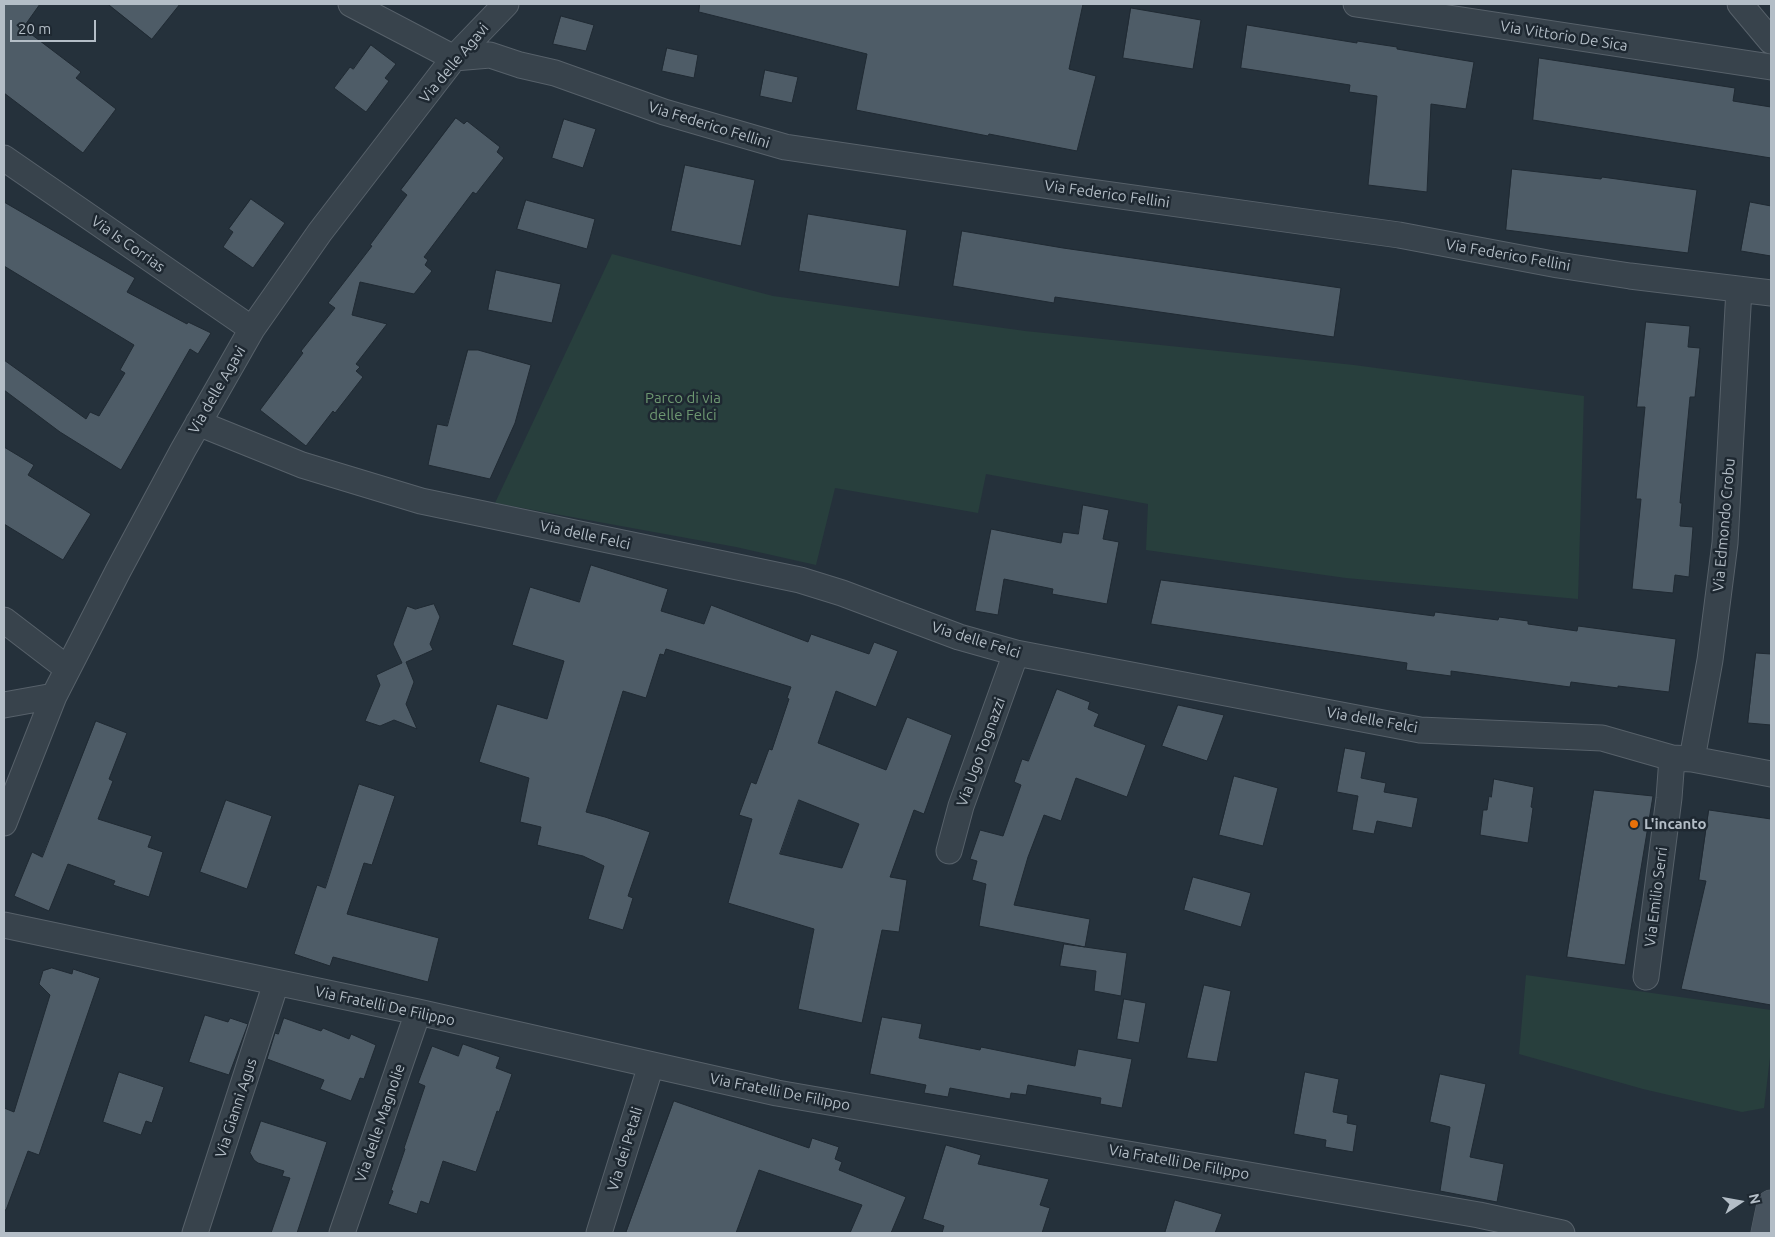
<!DOCTYPE html>
<style>
body{margin:0}
#map{position:relative;width:1775px;height:1237px;overflow:hidden;background:#25313b;font-family:Ubuntu,sans-serif}
canvas{display:block}
.frame{position:absolute;inset:0;border:5px solid #b4bec7;pointer-events:none}
.north{position:absolute;left:1715px;top:1177px;width:50px;height:50px;-webkit-text-stroke:4px #1e2831;paint-order:stroke;rotate:78deg;font-size:14px;font-weight:700;line-height:20px;text-align:center;color:#b4bec7}
.north::after{content:'';display:block;margin:auto;width:18px;height:22px;background:#b4bec7;clip-path:polygon(50% 0,100% 100%,50% 72%,0 100%)}
.scale{position:absolute;left:10px;top:20px;width:86px;height:22px;box-sizing:border-box;border:2px solid #b4bec7;border-top:0;padding-left:6px;font-size:15px;line-height:18px;white-space:nowrap;color:#b4bec7;-webkit-text-stroke:4px #1e2831;paint-order:stroke}
</style>
<div id="map">
<canvas width="1775" height="1237"></canvas>
<div class="frame"></div>
<div class="north">N</div>
<div class="scale">20 m</div>
</div>
<script>
const c = document.querySelector('canvas').getContext('2d');
c.lineJoin = 'round';
function paint(path, color) { c.fillStyle = color; c.fill(path, 'evenodd'); }
function strokePath(path, color, width, dash) { c.strokeStyle = color; c.lineWidth = width; c.lineCap = dash ? 'butt' : 'round'; c.setLineDash(dash || []); c.stroke(path); }
function label(font, color, halo, rows, align = 'center') {
  c.font = font + ' Ubuntu,sans-serif'; c.lineWidth = 5; c.setLineDash([]); c.textBaseline = 'middle'; c.strokeStyle = halo; c.fillStyle = color; for (const [text, x, y, turn = 0] of rows) {
    c.save(); c.translate(x, y); c.rotate((+turn || 0) * Math.PI / 180); c.textAlign = isNaN(turn) ? turn : align; if (halo) c.strokeText(text, 0, 0); c.fillText(text, 0, 0); c.restore();
  }
}
paint(new Path2D(`
 M 612,254 L 773,296 L 1025,331 L 1354,365 L 1584,396 L 1578,599 L 1346,578 L 1146,550 L 1148,504 L 986,474 L 978,513 L 835,488 L 816,565 L 736,547 L 495,503 Z
 M 1526,975 L 1771,1010 L 1771,1049 L 1764,1108 L 1742,1112 L 1643,1089 L 1519,1054 Z`), '#283f3d');
const building = new Path2D(`
 M 4,4 L 40,4 L 23,28 L 81,72 L 76,78 L 116,109 L 83,153 L 4,93 Z
 M 108,4 L 180,4 L 152,39 Z
 M 700,4 L 1083,4 L 1069,69 L 1096,76 L 1077,151 L 989,134 L 988,136 L 856,110 L 867,54 L 699,12 Z
 M 1131,8 L 1201,20 L 1193,69 L 1123,58 Z
 M 561,16 L 594,25 L 586,51 L 553,44 Z
 M 1247,25 L 1357,43 L 1357,41 L 1397,47 L 1397,49 L 1474,62 L 1466,109 L 1431,104 L 1427,192 L 1368,185 L 1377,96 L 1349,92 L 1350,85 L 1241,68 Z
 M 371,45 L 396,64 L 385,78 L 389,81 L 366,112 L 334,88 L 350,67 L 353,69 Z
 M 667,48 L 698,55 L 694,78 L 662,71 Z
 M 1539,58 L 1735,88 L 1733,101 L 1771,107 L 1771,158 L 1533,120 Z
 M 765,70 L 798,77 L 792,103 L 760,96 Z
 M 456,118 L 464,124 L 467,121 L 500,147 L 497,152 L 504,158 L 476,194 L 473,192 L 424,257 L 428,260 L 425,265 L 432,271 L 414,294 L 360,282 L 352,315 L 387,324 L 356,364 L 360,367 L 356,371 L 363,377 L 335,413 L 333,411 L 306,446 L 260,410 L 303,353 L 301,351 L 335,308 L 328,303 L 372,246 L 370,245 L 407,195 L 401,190 Z
 M 564,119 L 596,129 L 583,168 L 552,158 Z
 M 685,165 L 755,180 L 741,246 L 671,231 Z
 M 1512,169 L 1601,179 L 1602,177 L 1697,190 L 1688,253 L 1506,230 Z
 M 251,199 L 285,223 L 253,268 L 223,247 L 233,232 L 229,229 Z
 M 526,200 L 595,219 L 587,249 L 517,229 Z
 M 4,202 L 135,278 L 127,292 L 187,324 L 188,322 L 211,333 L 198,354 L 190,349 L 121,470 L 60,432 L 4,390 L 4,360 L 86,419 L 90,412 L 99,416 L 125,373 L 120,370 L 134,345 L 4,266 Z
 M 1750,202 L 1771,206 L 1771,256 L 1741,251 Z
 M 808,214 L 907,230 L 899,287 L 799,271 Z
 M 962,231 L 1063,248 L 1341,288 L 1334,337 L 1055,297 L 1054,303 L 953,286 Z
 M 496,270 L 561,284 L 552,323 L 488,310 Z
 M 1646,322 L 1690,326 L 1688,347 L 1700,348 L 1695,397 L 1690,397 L 1680,503 L 1682,503 L 1680,526 L 1693,527 L 1689,577 L 1675,575 L 1673,593 L 1632,589 L 1641,499 L 1636,499 L 1645,407 L 1637,407 Z
 M 468,350 L 478,350 L 531,365 L 515,423 L 490,479 L 428,465 L 437,424 L 447,426 Z
 M 4,447 L 34,465 L 28,475 L 91,514 L 63,560 L 4,524 Z
 M 1083,505 L 1109,510 L 1103,539 L 1119,542 L 1107,604 L 1052,594 L 1053,589 L 1004,579 L 998,615 L 975,611 L 991,529 L 1061,543 L 1063,532 L 1078,534 Z
 M 591,565 L 668,589 L 661,611 L 704,624 L 711,605 L 808,642 L 811,634 L 869,654 L 874,642 L 898,651 L 876,707 L 836,691 L 818,743 L 886,770 L 907,717 L 952,735 L 924,814 L 914,810 L 890,877 L 907,880 L 899,932 L 882,930 L 862,1023 L 798,1009 L 814,929 L 728,903 L 752,819 L 739,815 L 751,782 L 756,784 L 769,749 L 772,750 L 789,699 L 787,698 L 791,687 L 666,649 L 664,655 L 660,654 L 646,698 L 623,691 L 586,812 L 605,817 L 650,832 L 628,896 L 633,898 L 623,930 L 588,919 L 604,866 L 583,856 L 537,845 L 541,827 L 520,822 L 529,778 L 479,762 L 497,704 L 547,719 L 564,661 L 512,645 L 530,587 L 579,602 ZM 799,800 L 859,824 L 842,868 L 780,854 Z
 M 1161,580 L 1434,616 L 1435,612 L 1498,620 L 1499,617 L 1528,621 L 1528,624 L 1577,631 L 1578,626 L 1676,639 L 1669,692 L 1618,686 L 1618,688 L 1571,682 L 1570,687 L 1451,671 L 1451,676 L 1406,670 L 1407,663 L 1151,624 Z
 M 434,604 L 440,617 L 430,644 L 433,650 L 406,662 L 414,682 L 406,704 L 417,729 L 394,720 L 380,726 L 365,721 L 380,685 L 376,675 L 402,663 L 393,644 L 407,606 L 415,609 Z
 M 1756,653 L 1771,654 L 1771,725 L 1748,723 Z
 M 1057,689 L 1090,702 L 1088,709 L 1099,714 L 1094,726 L 1146,745 L 1127,797 L 1076,778 L 1061,821 L 1044,815 L 1028,857 L 1014,905 L 1090,919 L 1085,947 L 979,926 L 986,884 L 972,880 L 977,861 L 970,859 L 980,830 L 1003,836 L 1021,785 L 1014,782 L 1022,759 L 1028,761 Z
 M 1178,705 L 1224,715 L 1207,761 L 1162,746 Z
 M 96,721 L 127,733 L 109,779 L 113,781 L 98,819 L 152,836 L 148,847 L 163,852 L 149,897 L 113,885 L 115,881 L 68,864 L 49,911 L 14,896 L 32,852 L 42,857 Z
 M 1345,748 L 1366,752 L 1361,778 L 1386,783 L 1384,792 L 1418,798 L 1412,828 L 1377,821 L 1374,834 L 1352,830 L 1358,796 L 1337,792 Z
 M 1234,776 L 1278,788 L 1263,846 L 1219,835 Z
 M 1494,779 L 1534,787 L 1531,807 L 1533,808 L 1528,843 L 1480,835 L 1483,810 L 1487,810 L 1489,796 L 1491,797 Z
 M 359,784 L 395,796 L 372,865 L 364,863 L 347,914 L 439,938 L 428,982 L 333,957 L 330,966 L 294,954 L 317,885 L 325,888 Z
 M 1594,790 L 1653,796 L 1625,965 L 1567,957 Z
 M 226,800 L 272,816 L 247,889 L 200,872 Z
 M 1709,810 L 1771,819 L 1771,1005 L 1681,989 L 1706,881 L 1699,880 Z
 M 1193,877 L 1251,893 L 1241,927 L 1184,910 Z
 M 1064,944 L 1127,953 L 1121,996 L 1094,991 L 1096,971 L 1060,966 Z
 M 52,968 L 72,974 L 73,969 L 100,978 L 39,1155 L 28,1151 L 6,1210 L 4,1210 L 4,1108 L 14,1112 L 50,995 L 39,984 L 43,971 Z
 M 1204,985 L 1231,991 L 1217,1062 L 1187,1058 Z
 M 1124,999 L 1146,1003 L 1139,1043 L 1117,1039 Z
 M 205,1015 L 228,1022 L 230,1018 L 248,1024 L 229,1075 L 189,1062 Z
 M 882,1017 L 922,1024 L 919,1038 L 980,1050 L 981,1047 L 1075,1066 L 1078,1049 L 1132,1059 L 1122,1108 L 1100,1104 L 1101,1098 L 1028,1085 L 1026,1095 L 1011,1093 L 1010,1099 L 950,1088 L 948,1097 L 924,1093 L 926,1085 L 870,1074 Z
 M 284,1018 L 321,1031 L 323,1028 L 349,1039 L 351,1034 L 376,1045 L 364,1079 L 360,1078 L 351,1101 L 320,1089 L 324,1080 L 267,1059 L 275,1033 L 278,1034 Z
 M 463,1044 L 500,1057 L 496,1068 L 512,1074 L 499,1112 L 497,1111 L 476,1172 L 443,1161 L 429,1204 L 421,1201 L 417,1214 L 388,1204 L 393,1191 L 391,1190 L 405,1149 L 404,1148 L 425,1086 L 418,1083 L 432,1046 L 458,1056 Z
 M 119,1072 L 164,1087 L 152,1123 L 146,1121 L 141,1135 L 103,1122 Z
 M 1305,1072 L 1339,1079 L 1333,1112 L 1348,1115 L 1347,1123 L 1357,1125 L 1353,1152 L 1325,1147 L 1326,1140 L 1294,1134 Z
 M 1440,1074 L 1486,1084 L 1470,1157 L 1504,1164 L 1497,1202 L 1440,1191 L 1450,1127 L 1430,1122 Z
 M 674,1101 L 809,1148 L 812,1138 L 839,1147 L 835,1159 L 842,1162 L 839,1170 L 906,1197 L 891,1233 L 850,1233 L 862,1205 L 759,1170 L 736,1233 L 626,1233 Z
 M 261,1121 L 327,1142 L 297,1233 L 271,1233 L 290,1178 L 282,1176 L 284,1171 L 258,1163 L 254,1160 L 250,1153 Z
 M 946,1145 L 981,1155 L 978,1164 L 1049,1179 L 1040,1205 L 1050,1208 L 1042,1233 L 942,1233 L 944,1226 L 923,1219 Z
 M 1175,1200 L 1222,1214 L 1215,1233 L 1165,1233 Z`);
paint(building, '#4e5c67');
strokePath(building, '#202a33', 1);
const street = new Path2D(`
 M 351,4 L 454,58 L 490,55 L 520,65 L 555,73 L 664,112 L 785,147 L 1077,190 L 1399,235 L 1558,265 L 1630,276 L 1771,293
 M 1356,4 L 1771,67
 M 1740,4 L 1771,41
 M 4,158 L 252,329
 M 198,423 L 302,465 L 421,501 L 800,580 L 842,593 L 959,637 L 1016,653 L 1420,730 L 1602,738 L 1672,758 L 1692,759 L 1771,774
 M 4,620 L 68,669
 M 4,705 L 54,696
 M 1692,759 L 1710,660 L 1725,543 L 1739,289
 M 4,823 L 54,696 L 118,571 L 183,450 L 252,329 L 320,232 L 454,58 L 506,4
 M 949,851 L 961,806 L 1016,653
 M 4,925 L 418,1012 L 777,1093 L 1479,1215 L 1562,1233
 M 1646,977 L 1669,798 L 1672,758
 M 195,1233 L 276,983
 M 342,1233 L 418,1012
 M 599,1233 L 651,1065`);
const secondary = new Path2D(`
 M 1765,1233 L 1771,1204`);
strokePath(street, '#57616a', 27);
strokePath(secondary, '#57616a', 29);
strokePath(street, '#38434c', 25);
strokePath(secondary, '#47535e', 28);
for (const [x, y, r, color] of [
 [1634,824,5,"#e8710a"]
]) { const dot = new Path2D(); dot.arc(x, y, r, 0, 2 * Math.PI); c.fillStyle = color; c.fill(dot); strokePath(dot, '#1e2831', 2); }
label('15px', '#b4bec7', '#1e2831', [
 ["Via Vittorio De Sica",1564,36,9],
 ["Via delle Agavi",454,63,-50],
 ["Via Federico Fellini",709,125,17],
 ["Via Federico Fellini",1107,194,8],
 ["Via Is Corrias",128,244,35],
 ["Via Federico Fellini",1508,255,10],
 ["Via delle Agavi",217,390,-60],
 ["Via Edmondo Crobu",1724,525,-85],
 ["Via delle Felci",585,535,12],
 ["Via delle Felci",976,640,17],
 ["Via delle Felci",1372,720,10],
 ["Via Ugo Tognazzi",981,752,-70],
 ["Via Emilio Serri",1656,897,-83],
 ["Via Fratelli De Filippo",385,1006,12],
 ["Via Fratelli De Filippo",780,1092,11],
 ["Via Gianni Agus",236,1108,-72],
 ["Via delle Magnolie",380,1123,-71],
 ["Via dei Petali",625,1149,-73],
 ["Via Fratelli De Filippo",1179,1162,10]
]);
label('15px', '#6d9771', '#1e2831', [
 ["Parco di via",683,398],
 ["delle Felci",683,415]
]);
label('bold 15px', '#b4bec7', '#1e2831', [
 ["L'incanto",1644,824]
], 'left');
</script>
